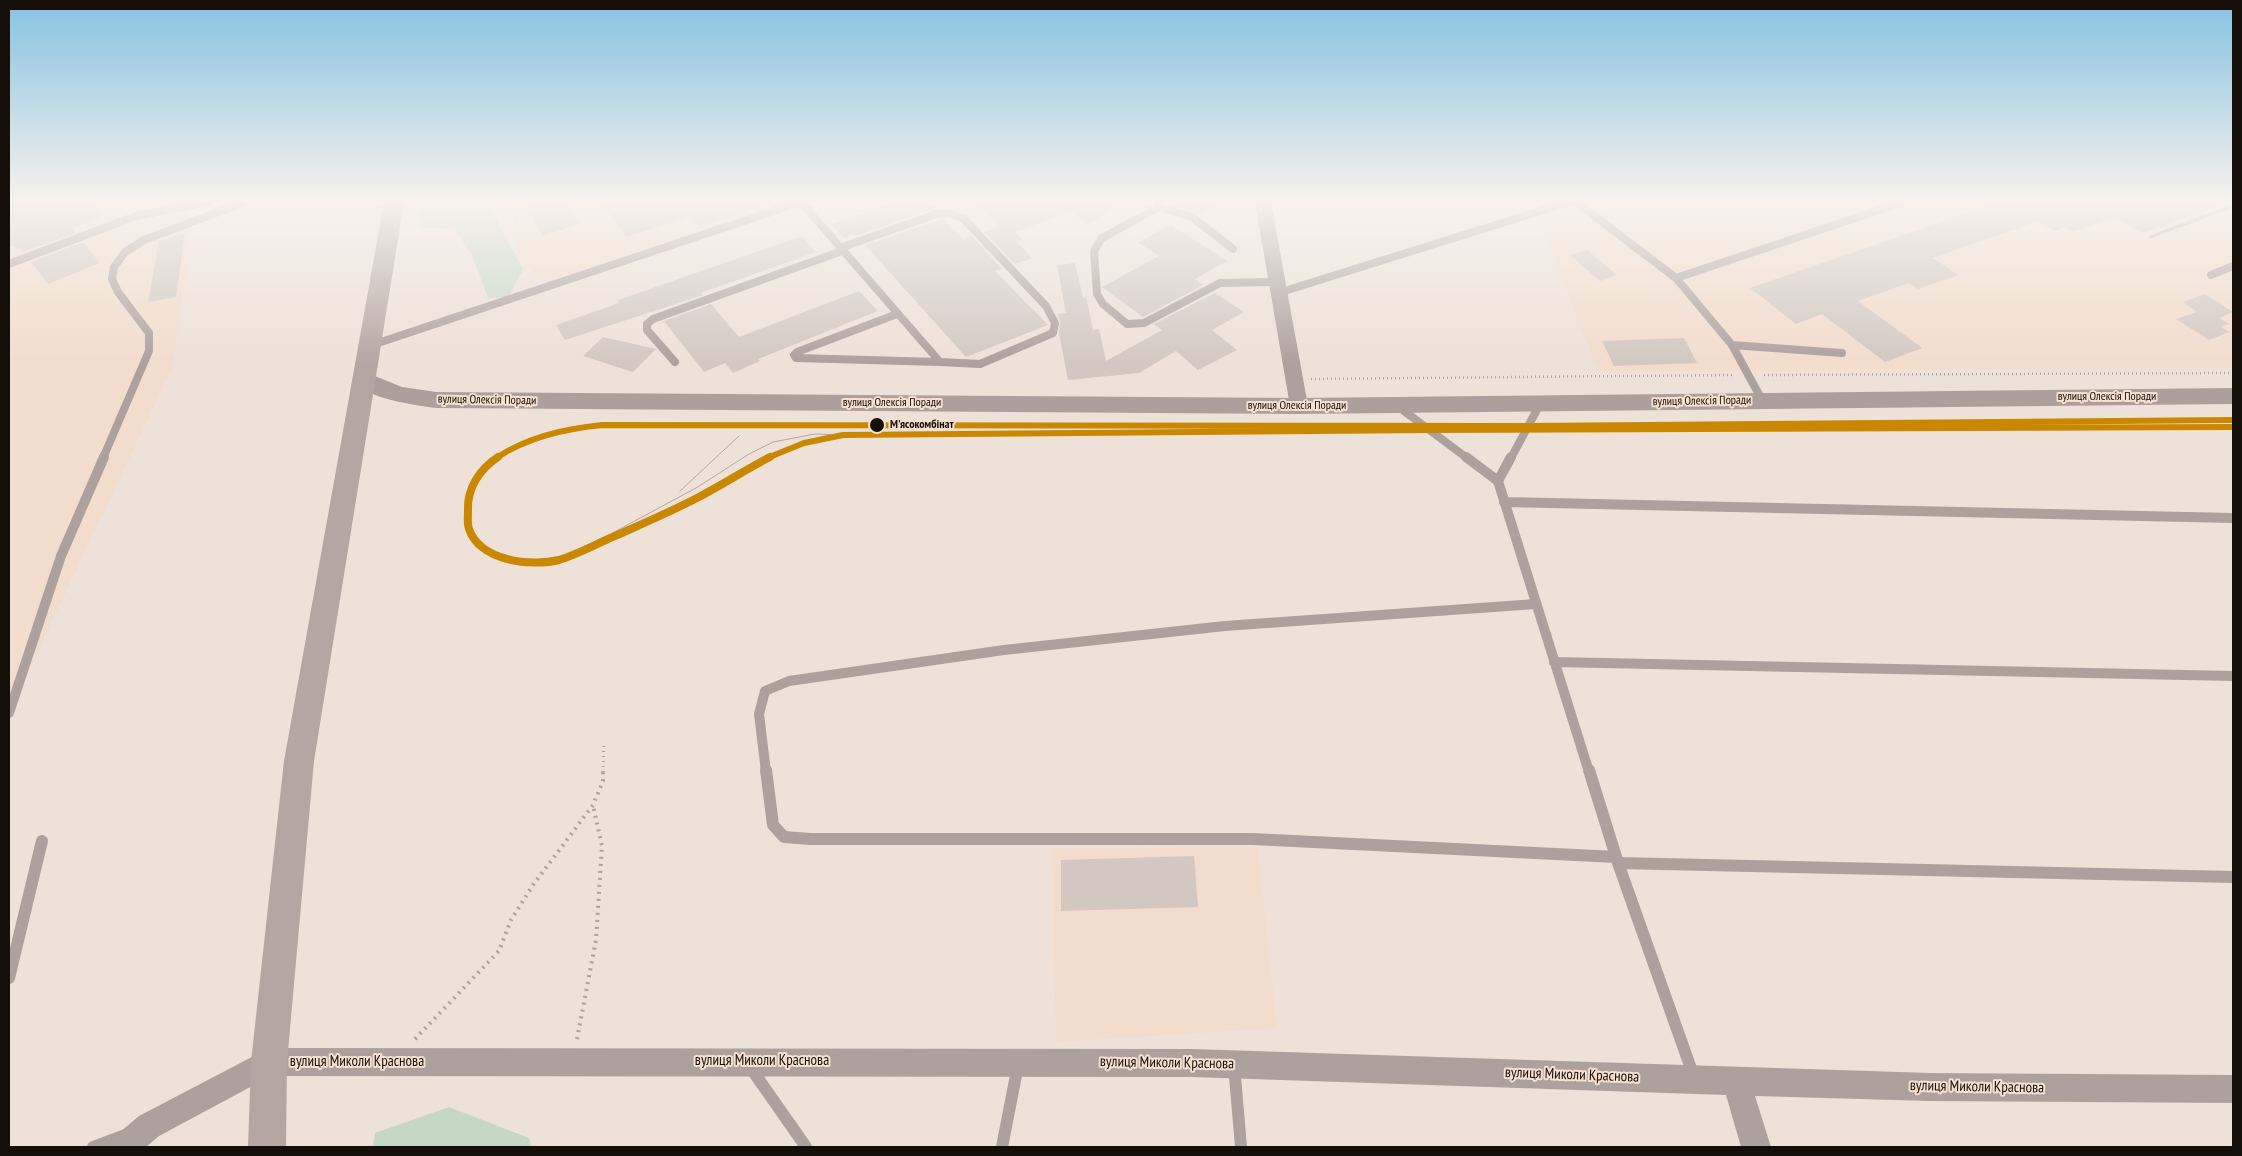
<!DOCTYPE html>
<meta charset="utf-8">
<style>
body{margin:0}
#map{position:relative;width:2242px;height:1156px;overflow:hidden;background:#eee1d8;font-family:"PT Sans Narrow",sans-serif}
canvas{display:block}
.frame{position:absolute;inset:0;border:10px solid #160f09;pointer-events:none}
</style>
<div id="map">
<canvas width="2242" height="1156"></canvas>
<div class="frame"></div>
</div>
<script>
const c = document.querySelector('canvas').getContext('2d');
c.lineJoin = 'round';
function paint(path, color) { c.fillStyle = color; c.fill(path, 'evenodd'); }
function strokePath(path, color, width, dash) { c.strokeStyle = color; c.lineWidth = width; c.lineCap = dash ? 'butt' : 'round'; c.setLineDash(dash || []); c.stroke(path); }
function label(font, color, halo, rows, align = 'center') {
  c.font = font + ' "PT Sans Narrow",sans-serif'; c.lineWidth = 4; c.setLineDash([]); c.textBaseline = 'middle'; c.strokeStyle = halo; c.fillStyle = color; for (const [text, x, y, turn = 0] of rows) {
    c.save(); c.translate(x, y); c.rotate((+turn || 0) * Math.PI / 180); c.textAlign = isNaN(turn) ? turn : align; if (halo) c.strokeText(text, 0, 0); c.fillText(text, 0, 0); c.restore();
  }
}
paint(new Path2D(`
 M 9,202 L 192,202 L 191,234 L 173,366 L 9,712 Z
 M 512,202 L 789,202 L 551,285 L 517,259 Z
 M 1531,202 L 2233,202 L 2233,368 L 1598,371 Z
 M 1258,847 L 1277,1028 L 1056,1042 L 1052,848 Z`), '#f2dccc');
paint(new Path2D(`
 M 417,202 L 491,202 L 492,211 L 523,269 L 509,297 L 488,298 L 471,253 L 454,229 L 419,227 Z
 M 449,1107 L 529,1138 L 531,1147 L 373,1147 L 375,1133 Z`), '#c5d8c5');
paint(new Path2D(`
 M 9,202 L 90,202 L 101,217 L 72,228 L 76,233 L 23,252 L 20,247 L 16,249 L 14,246 L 9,248 Z
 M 545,202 L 565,202 L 579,224 L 543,236 L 526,208 Z
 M 602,202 L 761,202 L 762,205 L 698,227 L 690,216 L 626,237 Z
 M 895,202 L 926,202 L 933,209 L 856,236 L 855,234 L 844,238 L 831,224 Z
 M 975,202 L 1119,202 L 1093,222 L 1086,224 L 1072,211 L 1015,232 L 1022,239 L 1016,241 L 1032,258 L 1015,264 L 984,232 L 999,226 Z
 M 1177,202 L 1224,202 L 1199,215 L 1177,206 Z
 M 1999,202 L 2221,202 L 2221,204 L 2143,233 L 2115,217 L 2072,232 L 2065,227 L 2055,231 L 2038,221 L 1933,258 L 1958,275 L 1918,289 L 1909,283 L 1858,301 L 1922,348 L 1885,362 L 1822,314 L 1796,324 L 1750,288 Z
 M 943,219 L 963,239 L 972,236 L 1002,269 L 995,271 L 1048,325 L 966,357 L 865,245 Z
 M 1171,225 L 1227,261 L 1195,279 L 1203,285 L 1143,317 L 1102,287 L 1159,256 L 1138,242 Z
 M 185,234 L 176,297 L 148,302 L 159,241 Z
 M 802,236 L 816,252 L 701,293 L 703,295 L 565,340 L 556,325 L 619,303 L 618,300 Z
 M 83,242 L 100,263 L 48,284 L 31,262 Z
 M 1587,250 L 1617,275 L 1600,281 L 1570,255 Z
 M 1075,263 L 1083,298 L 1086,296 L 1093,330 L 1099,329 L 1106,361 L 1162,330 L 1154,324 L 1215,293 L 1244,312 L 1212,330 L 1237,350 L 1198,370 L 1176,351 L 1139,373 L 1068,380 L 1059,333 L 1060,321 L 1057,314 L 1066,313 L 1057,265 Z
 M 859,291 L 878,311 L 758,359 L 760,361 L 733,373 L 725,363 L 704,372 L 664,321 L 711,304 L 739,337 Z
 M 2205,294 L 2233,312 L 2219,318 L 2229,324 L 2221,327 L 2229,332 L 2209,340 L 2176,319 L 2197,312 L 2183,302 Z
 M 603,337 L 656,349 L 633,372 L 583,356 Z
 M 1684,338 L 1697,363 L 1614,366 L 1602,341 Z
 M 1194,856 L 1198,907 L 1061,911 L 1061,860 Z`), '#d2c8c1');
strokePath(new Path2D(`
 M 1764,375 L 2233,373
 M 1311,379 L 1732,375`), '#ada29d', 2.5, [1, 3]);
strokePath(new Path2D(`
 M 603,772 L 604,743`), '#ada29d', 3, [1, 4]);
strokePath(new Path2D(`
 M 415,1039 L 499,951 L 511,920 L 533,885 L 593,805 L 603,781 L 603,770
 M 577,1039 L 596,940 L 602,846 L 593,805`), '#ada29d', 4, [2, 5]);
strokePath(new Path2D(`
 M 801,202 L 940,362 L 796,358 L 794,355 L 797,352 L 897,314
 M 1158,202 L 1159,207 L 1102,238 L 1094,251 L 1097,294 L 1103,304 L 1127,324 L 1144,323 L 1220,283 L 1276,282
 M 1576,202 L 1676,278 L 1732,345 L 1762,400
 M 1159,207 L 1192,217 L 1233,249
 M 840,248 L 936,214 L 949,213 L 963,218 L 1046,306 L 1055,323 L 1053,333 L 980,364 L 940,362
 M 9,264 L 136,216 L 209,202
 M 2211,275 L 2233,266
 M 1676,278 L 1903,202
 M 1278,293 L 1569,202
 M 1732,345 L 1842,353
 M 369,346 L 801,202
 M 675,362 L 647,330 L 647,324 L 653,319 L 842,251
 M 1396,405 L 1467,458
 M 103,458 L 149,351 L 149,333 L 118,292 L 112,279 L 114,267 L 125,252 L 144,240 L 245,202
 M 1511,458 L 1540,404`), '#ada19e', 8);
strokePath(new Path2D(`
 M 1466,457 L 1498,481 L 1589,772
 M 1498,481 L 1511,457
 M 1504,502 L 2233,518
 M 1554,662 L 2233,676
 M 9,713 L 61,556 L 104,457
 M 766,772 L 759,714 L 765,691 L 789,681 L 1004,650 L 1225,626 L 1536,604`), '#ada19e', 10);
strokePath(new Path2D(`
 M 766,770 L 773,825 L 784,837 L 810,839 L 1253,839 L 1616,857
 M 1589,770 L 1618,863 L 1694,1077
 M 1618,863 L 2233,877
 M 9,978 L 42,841
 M 1234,1065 L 1241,1147
 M 750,1067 L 806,1147
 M 93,1147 L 125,1135
 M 1002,1147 L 1018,1065`), '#ada19e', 12);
paint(new Path2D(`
 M 1255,202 L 1271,202 L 1308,406 L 1306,411 L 1299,412 L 1292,411 L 1290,406 Z
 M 269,1048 L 1192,1049 L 1930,1073 L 2233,1075 L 2233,1103 L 1930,1101 L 1755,1096 L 1771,1147 L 1741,1147 L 1726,1095 L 1192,1077 L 271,1076 L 159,1136 L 146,1147 L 109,1147 L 114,1137 L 139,1116 Z`), '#ada19e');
paint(new Path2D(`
 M 365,372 L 402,387 L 436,392 L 1299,398 L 2233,388 L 2233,404 L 1299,414 L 436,408 C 415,405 365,399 353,380 L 357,374 Z`), '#ada09c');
paint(new Path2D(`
 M 384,202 L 404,202 L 314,761 L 287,1062 L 286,1147 L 248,1147 L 251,1062 L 284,761 Z`), '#b4a6a0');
strokePath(new Path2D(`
 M 680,491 L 739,436
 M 575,553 L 696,488 L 749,454 L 773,442 L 815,434 L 843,435`), '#b2a7a2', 1);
strokePath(new Path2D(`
 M 2150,237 L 2233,206`), '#b2a7a2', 3);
strokePath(new Path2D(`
 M 496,458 C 528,437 564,429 602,425 L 1528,426 L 2233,420
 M 767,458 L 804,443 L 843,435 L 1431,430 L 2233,427`), '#ca8802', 6);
strokePath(new Path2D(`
 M 498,457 C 480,469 467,488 468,510 C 468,516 467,523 469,529 C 480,561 531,567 559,560 C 578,554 596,544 615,536 C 642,524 670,512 697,498 C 722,485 745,470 770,457`), '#ca8802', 8);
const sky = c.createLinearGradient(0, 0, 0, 364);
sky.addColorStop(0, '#85c2e2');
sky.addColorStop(0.55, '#f7f2ed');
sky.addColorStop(1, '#f7f2ed00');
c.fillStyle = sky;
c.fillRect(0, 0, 2242, 364);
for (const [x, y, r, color] of [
 [877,425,8,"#160f09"]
]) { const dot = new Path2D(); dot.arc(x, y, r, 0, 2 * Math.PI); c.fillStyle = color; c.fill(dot); strokePath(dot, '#f7e0cf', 2); }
label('12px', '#160f09', '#f7e0cf', [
 ["вулиця Олексія Поради",2107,397],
 ["вулиця Олексія Поради",487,400,1],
 ["вулиця Олексія Поради",1702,401,-1],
 ["вулиця Олексія Поради",892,403],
 ["вулиця Олексія Поради",1297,406]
]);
label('bold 12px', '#160f09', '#f7e0cf', [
 ["М'ясокомбінат",890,425]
], 'left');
label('15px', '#160f09', '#f7e0cf', [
 ["вулиця Миколи Краснова",762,1061],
 ["вулиця Миколи Краснова",357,1062],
 ["вулиця Миколи Краснова",1167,1063,1],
 ["вулиця Миколи Краснова",1572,1075,2],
 ["вулиця Миколи Краснова",1977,1087,1]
]);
</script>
